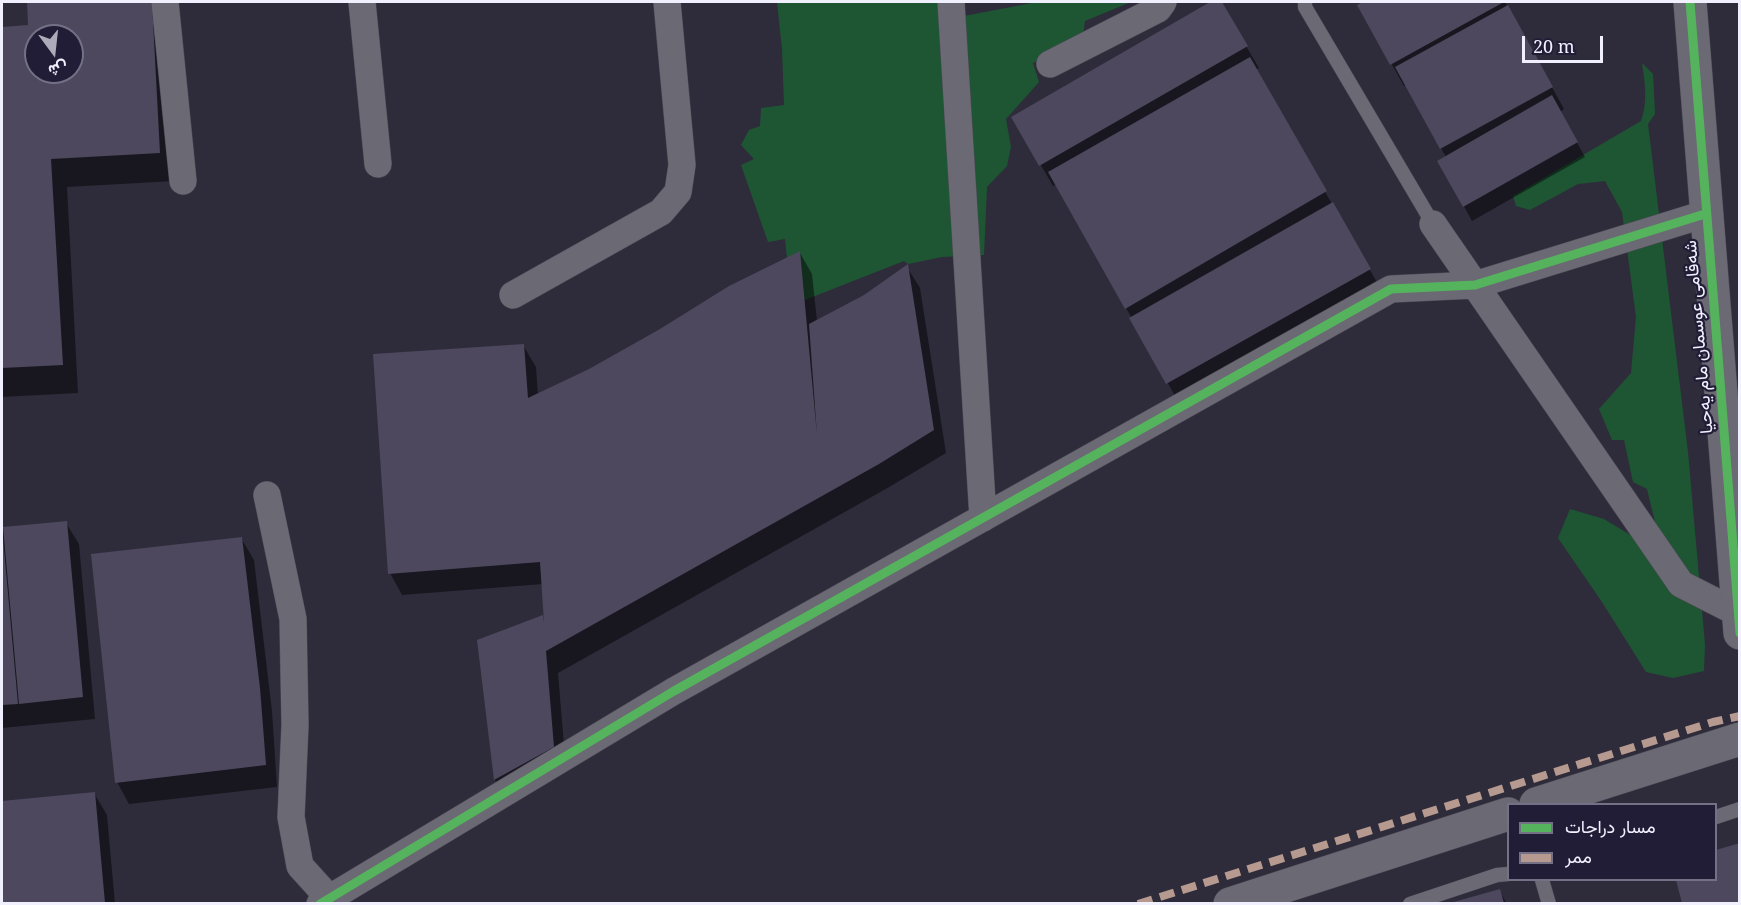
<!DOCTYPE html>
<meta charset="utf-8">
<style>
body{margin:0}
#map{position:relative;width:1741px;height:905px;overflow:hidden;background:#2e2c3a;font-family:"Noto Serif",Vazirmatn,serif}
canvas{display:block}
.frame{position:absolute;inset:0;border:3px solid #f1f0fe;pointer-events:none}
.legend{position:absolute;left:1507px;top:803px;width:210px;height:78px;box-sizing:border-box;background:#211d36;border:2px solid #747186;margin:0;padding:8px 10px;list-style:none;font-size:18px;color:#f1f0fe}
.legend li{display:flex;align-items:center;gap:12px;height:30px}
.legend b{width:30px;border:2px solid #747186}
.north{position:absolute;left:24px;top:24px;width:60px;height:60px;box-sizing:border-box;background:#211d36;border:2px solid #747186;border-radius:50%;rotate:165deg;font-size:16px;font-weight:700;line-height:24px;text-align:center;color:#f1f0fe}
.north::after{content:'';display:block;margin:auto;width:21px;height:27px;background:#adabb9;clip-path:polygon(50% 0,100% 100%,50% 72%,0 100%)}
.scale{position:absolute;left:1522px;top:36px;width:81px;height:27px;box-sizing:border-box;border:3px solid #f1f0fe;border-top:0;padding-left:8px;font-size:18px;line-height:21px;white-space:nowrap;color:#f1f0fe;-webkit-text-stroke:4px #211d36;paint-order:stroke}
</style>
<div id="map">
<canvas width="1741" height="905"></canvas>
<div class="frame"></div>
<ul class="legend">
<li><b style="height:8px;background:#56b35d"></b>مسار دراجات</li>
<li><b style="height:8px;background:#b69a8f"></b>ممر</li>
</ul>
<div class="north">ش</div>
<div class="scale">20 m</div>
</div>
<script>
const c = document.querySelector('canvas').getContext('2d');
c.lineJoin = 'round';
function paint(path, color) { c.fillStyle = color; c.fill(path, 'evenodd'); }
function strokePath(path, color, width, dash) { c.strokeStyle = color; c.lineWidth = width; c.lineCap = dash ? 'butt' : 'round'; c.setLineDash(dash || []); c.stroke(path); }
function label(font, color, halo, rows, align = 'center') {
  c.font = font + ' "Noto Serif",Vazirmatn,serif'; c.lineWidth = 4.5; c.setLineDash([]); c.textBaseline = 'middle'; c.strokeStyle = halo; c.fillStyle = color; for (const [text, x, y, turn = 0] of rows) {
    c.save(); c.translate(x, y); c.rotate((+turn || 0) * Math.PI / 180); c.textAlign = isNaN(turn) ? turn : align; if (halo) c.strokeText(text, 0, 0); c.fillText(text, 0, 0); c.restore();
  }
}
paint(new Path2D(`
 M 777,2 L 965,2 L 964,16 L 1037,2 L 1131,2 L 1085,21 L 1083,36 L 1033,63 L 1039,82 L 1006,119 L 1011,147 L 1007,166 L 987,187 L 984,255 L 942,257 L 908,264 L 904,261 L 792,305 L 785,239 L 768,242 L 741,165 L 754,159 L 741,145 L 749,130 L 760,126 L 761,108 L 784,105 L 782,49 Z
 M 1642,63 L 1653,74 L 1655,114 L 1648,124 L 1688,452 L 1705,645 L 1704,671 L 1673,678 L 1646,672 L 1602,602 L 1558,538 L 1570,509 L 1604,519 L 1637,539 L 1657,530 L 1647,489 L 1633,482 L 1624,440 L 1612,440 L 1599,409 L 1631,373 L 1636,317 L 1622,212 L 1605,181 L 1578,184 L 1530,210 L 1516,206 L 1513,196 L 1641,121 C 1648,102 1645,83 1642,63 Z`), '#1e5634');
paint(new Path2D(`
 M 28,2 L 165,2 L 175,181 L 67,187 L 78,393 L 2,397 L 2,28 L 30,27 ZM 36,36 L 72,36 L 72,72 L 36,72 Z
 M 1213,2 L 1220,2 L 1259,68 L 1255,70 L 1382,291 L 1180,405 L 1057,184 L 1053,186 L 1013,117 Z
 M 1366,2 L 1505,2 L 1564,109 L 1560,112 L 1585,157 L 1472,221 L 1439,161 L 1446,157 L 1406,85 L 1404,86 L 1359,6 Z
 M 800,253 L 812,274 L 817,321 L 865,297 L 907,267 L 920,288 L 946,453 L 891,486 L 558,673 L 566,769 L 507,801 L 495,780 L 479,641 L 545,616 L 543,584 L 402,595 L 390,573 L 523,345 L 536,367 L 538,395 L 590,370 Z
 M 66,523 L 79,544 L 95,719 L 2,728 L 2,528 Z
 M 241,538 L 254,560 L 272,711 L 277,787 L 129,804 L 117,782 Z
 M 94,793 L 107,815 L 115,904 L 2,904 L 2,802 Z
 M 1740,844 L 1740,904 L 1684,904 L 1677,880 L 1716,880 L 1716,851 Z
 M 1499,890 L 1507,904 L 1453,904 Z`), '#0007');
paint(new Path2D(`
 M 27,2 L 152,2 L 160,153 L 51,159 L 63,365 L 2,368 L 2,27 L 28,25 ZM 36,36 L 72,36 L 72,72 L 36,72 Z
 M 1210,2 L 1222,2 L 1248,46 L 1039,166 L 1011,117 Z
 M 1363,2 L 1504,2 L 1390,65 L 1357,5 Z
 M 1508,5 L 1553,87 L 1440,149 L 1395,67 Z
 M 1250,57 L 1327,191 L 1125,309 L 1048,172 Z
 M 1552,95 L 1578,142 L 1463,207 L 1437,161 Z
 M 1333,202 L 1371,269 L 1166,384 L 1129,318 Z
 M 800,251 L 817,435 L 809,324 L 864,295 L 908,264 L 934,430 L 879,464 L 546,651 L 554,747 L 494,780 L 477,640 L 543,615 L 544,623 L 540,562 L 388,574 L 373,354 L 524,344 L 528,398 L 589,369 L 660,329 L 729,286 Z
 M 67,521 L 83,697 L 19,704 L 3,527 Z
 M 242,537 L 260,688 L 266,765 L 115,783 L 91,554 Z
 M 3,538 L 18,704 L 2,705 L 2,539 Z
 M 95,792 L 105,903 L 2,903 L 2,801 Z
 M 1740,843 L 1740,903 L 1682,903 L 1676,880 L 1716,880 L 1716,850 Z
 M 1500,889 L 1504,903 L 1450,903 Z`), '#4d485e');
const service = new Path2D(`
 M 1305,2 L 1305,7 L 1433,224
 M 1716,817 L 1740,809
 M 1542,880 L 1549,904
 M 1410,904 L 1497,875 L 1508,874`);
const minor = new Path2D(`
 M 165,2 L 183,181
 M 362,2 L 378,164
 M 951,2 L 983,518
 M 1050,64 L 1158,9 L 1163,2
 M 1433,224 L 1681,584 L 1738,613
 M 513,295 L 661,212 L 678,192 L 682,165 L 667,2
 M 267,495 L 293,619 L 295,725 L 291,817 L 300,866 L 329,898
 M 320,904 L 674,691 L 1391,289 L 1475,285 L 1705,214`);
const tertiary = new Path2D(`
 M 1690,2 L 1740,633
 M 1536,804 L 1740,739
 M 1230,904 L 1508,814`);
strokePath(service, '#4b4a55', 15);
strokePath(minor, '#4b4a55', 28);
strokePath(tertiary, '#4b4a55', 34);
strokePath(service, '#6a6974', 14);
strokePath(minor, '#6a6974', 27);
strokePath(tertiary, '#6a6974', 33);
strokePath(new Path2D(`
 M 1138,904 L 1713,722 L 1740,716`), '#b69a8f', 8, [15, 8]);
strokePath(new Path2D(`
 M 1690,2 L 1740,633
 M 320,904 L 674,691 L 1391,289 L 1475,285 L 1705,214`), '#56b35d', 9);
label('18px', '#f1f0fe', '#211d36', [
 ["شەقامی عوسمان مام یەحیا",1699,337,-95]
]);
</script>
